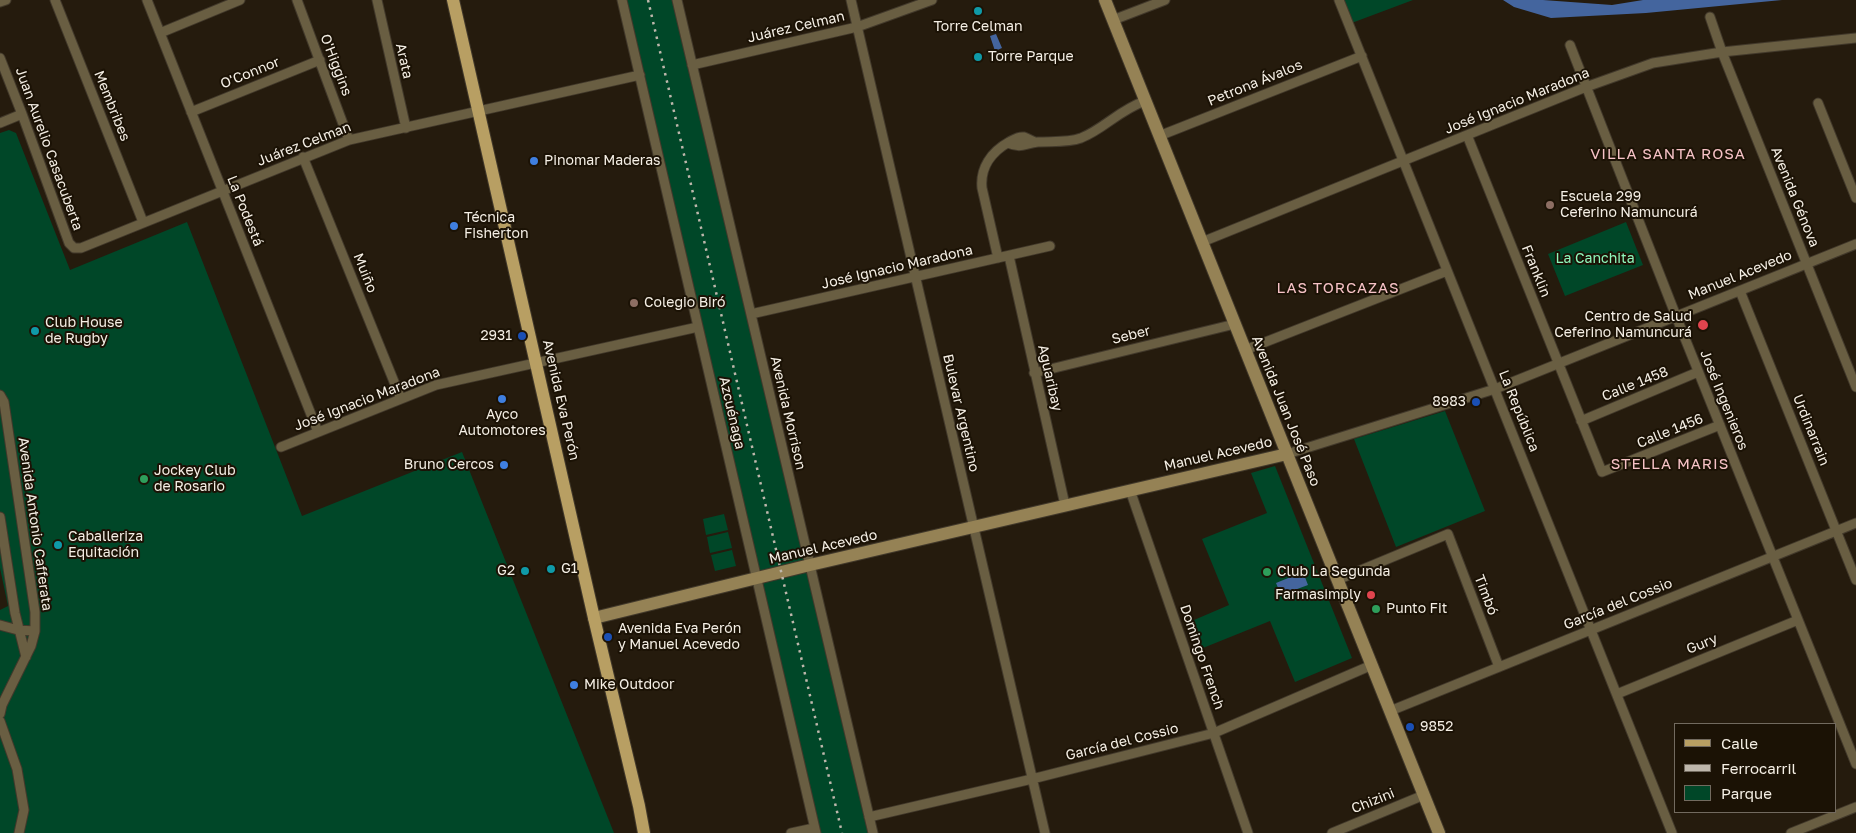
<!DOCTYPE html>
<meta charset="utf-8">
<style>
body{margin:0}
#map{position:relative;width:1856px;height:833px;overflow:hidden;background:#251b0d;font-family:"Golos Text",sans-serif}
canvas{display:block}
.legend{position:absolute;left:1674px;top:723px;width:162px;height:90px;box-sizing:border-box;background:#1b1205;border:1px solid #726a5f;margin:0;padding:6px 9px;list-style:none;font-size:15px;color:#f5efe5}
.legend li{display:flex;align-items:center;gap:10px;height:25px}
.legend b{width:25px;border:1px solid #726a5f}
</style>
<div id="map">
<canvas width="1856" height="833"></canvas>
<ul class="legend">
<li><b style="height:6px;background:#b89f63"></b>Calle</li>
<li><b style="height:6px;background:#beb7ac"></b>Ferrocarril</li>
<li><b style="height:14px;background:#004728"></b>Parque</li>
</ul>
</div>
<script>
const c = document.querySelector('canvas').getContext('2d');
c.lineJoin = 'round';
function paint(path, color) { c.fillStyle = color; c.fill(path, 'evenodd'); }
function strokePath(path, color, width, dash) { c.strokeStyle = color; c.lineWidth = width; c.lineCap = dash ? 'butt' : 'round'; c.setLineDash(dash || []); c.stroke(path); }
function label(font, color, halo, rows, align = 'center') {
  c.font = font + ' "Golos Text",sans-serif'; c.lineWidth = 4; c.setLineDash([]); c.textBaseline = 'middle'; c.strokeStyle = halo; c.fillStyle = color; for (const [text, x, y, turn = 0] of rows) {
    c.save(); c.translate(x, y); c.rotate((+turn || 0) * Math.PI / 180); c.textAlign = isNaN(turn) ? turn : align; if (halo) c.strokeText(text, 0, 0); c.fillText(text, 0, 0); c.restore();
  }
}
paint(new Path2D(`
 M 622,0 L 677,0 L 873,833 L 816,833 Z
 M 1339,0 L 1413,0 L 1349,24 Z
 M 9,130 L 16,133 L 70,270 L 187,222 L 302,516 L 462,452 L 614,833 L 0,833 L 0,610 L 8,606 L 0,568 L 0,133 Z
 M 1626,222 L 1643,265 L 1565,296 L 1548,254 Z
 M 1445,411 L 1485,511 L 1396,547 L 1354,439 Z
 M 1275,466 L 1352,658 L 1295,682 L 1270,621 L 1198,650 L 1187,623 L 1229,605 L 1202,539 L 1267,513 L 1251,473 Z
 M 724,514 L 728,530 L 706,535 L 703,519 Z
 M 728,532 L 732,548 L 710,553 L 707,537 Z
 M 732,550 L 736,566 L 715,571 L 711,555 Z`), '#004728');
paint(new Path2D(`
 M 1503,0 L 1543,0 L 1612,5 L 1643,0 L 1782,0 L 1646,13 L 1551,18 L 1514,7 Z
 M 996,34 L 1002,48 L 995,51 L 990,36 Z
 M 1303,572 L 1308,585 L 1281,595 L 1276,583 Z`), '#44659e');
const street = new Path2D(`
 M 55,0 L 143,222
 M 147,0 L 318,432
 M 297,0 L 349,140
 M 377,0 L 406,128
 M 622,0 L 816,833
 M 677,0 L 873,833
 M 851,0 L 1045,833
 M 1339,0 L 1672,833
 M 0,2 L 6,0
 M 1710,17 L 1722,52 L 1856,387
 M 1113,20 L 1165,0
 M 160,33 L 240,0
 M 1570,45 L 1676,316 L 1856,764
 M 0,58 L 22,114 L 69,243 L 74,248 L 81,248 L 349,140 L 640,75
 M 692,65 L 857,27 L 932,0
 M 1818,103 L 1856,198
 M 191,112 L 320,60
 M 0,123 L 22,114
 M 1467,135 L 1602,472 L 1720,425
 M 1159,136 L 1362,56
 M 1008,143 C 1022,149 1025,143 1038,142 C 1052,141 1067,143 1081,138 C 1104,129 1119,110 1145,101
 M 303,157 L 401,399
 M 1202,242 L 1586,87 L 1653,63 L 1722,52 L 1856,38
 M 1009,256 L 1065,505
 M 998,258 L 982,188 C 980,168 991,152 1009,142 C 1013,140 1018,136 1024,137 C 1027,138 1032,141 1035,142
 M 1740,291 L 1856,580
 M 751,314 L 1050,246
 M 1245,350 L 1447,271
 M 1034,373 L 1235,324
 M 0,395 L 4,402 L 35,612 L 35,631 L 31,646 L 2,705 L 0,714
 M 1581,421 L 1698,372
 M 281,447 L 436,385 L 698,327
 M 1287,454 L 1495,389 L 1856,244
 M 1130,490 L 1248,833
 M 0,517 L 15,613 L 26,657
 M 1337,580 L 1448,534 L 1499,667
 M 0,625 L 18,630 L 35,631
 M 1617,694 L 1798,620
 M 1390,711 L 1856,523
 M 0,721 L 17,769 L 24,810 L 19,833
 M 869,817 L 1032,779 L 1214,733 L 1372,665
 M 791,833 L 814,828
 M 1332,833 L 1424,795
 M 1791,833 L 1856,807`);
const secondary = new Path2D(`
 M 1105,0 L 1439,833
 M 594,618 L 810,565 L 1287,454`);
const primary = new Path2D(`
 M 453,0 L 594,618 L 639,806 L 644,833`);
strokePath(street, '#42392b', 11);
strokePath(secondary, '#42392b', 14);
strokePath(primary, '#42392b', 14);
strokePath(street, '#695e42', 9);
strokePath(secondary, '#958255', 12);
strokePath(primary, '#b89f63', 12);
strokePath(new Path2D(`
 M 648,0 L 842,833`), '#beb7ac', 2.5, [2.5, 5]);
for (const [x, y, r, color] of [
 [978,11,5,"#0f9aa8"],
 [978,57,5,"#0f9aa8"],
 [534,161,5,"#3f7fe0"],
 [1550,205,5,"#8d6e63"],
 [454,226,5,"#3f7fe0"],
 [634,303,5,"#8d6e63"],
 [1703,325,6,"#e0444e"],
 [35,331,5,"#0f9aa8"],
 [522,336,5,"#1a4fb4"],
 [502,399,5,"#3f7fe0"],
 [1476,402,5,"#1a4fb4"],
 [504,465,5,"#3f7fe0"],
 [144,479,5,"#2e9e5b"],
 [58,545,5,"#0f9aa8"],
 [551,569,5,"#0f9aa8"],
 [525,571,5,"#0f9aa8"],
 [1267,572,5,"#2e9e5b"],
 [1371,595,5,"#e0444e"],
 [1376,609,5,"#2e9e5b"],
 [608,637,5,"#1a4fb4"],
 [574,685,5,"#3f7fe0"],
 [1410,727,5,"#1a4fb4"]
]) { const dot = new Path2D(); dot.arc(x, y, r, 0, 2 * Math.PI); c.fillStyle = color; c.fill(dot); strokePath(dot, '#1b1205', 2); }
label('14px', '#f5efe5', '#1b1205', [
 ["Juárez Celman",796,27,-13],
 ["Arata",404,61,77],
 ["O'Higgins",336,65,69],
 ["O'Connor",250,73,-22],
 ["Petrona Ávalos",1255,83,-22],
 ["José Ignacio Maradona",1517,101,-22],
 ["Membribes",112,106,68],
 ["Juárez Celman",304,144,-21],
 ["Juan Aurelio Casacuberta",49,149,70],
 ["Avenida Génova",1795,197,68],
 ["La Podestá",245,211,68],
 ["José Ignacio Maradona",897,267,-13],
 ["Franklin",1536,271,68],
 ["Muiño",365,273,68],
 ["Manuel Acevedo",1740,275,-22],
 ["Seber",1131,335,-14],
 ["Aguaribay",1050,378,77],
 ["Calle 1458",1635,384,-22],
 ["José Ignacio Maradona",367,399,-21],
 ["Avenida Eva Perón",561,400,77],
 ["José Ingenieros",1724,400,68],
 ["Avenida Juan José Paso",1286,411,68],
 ["La República",1519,411,68],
 ["Azcuénaga",732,413,77],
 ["Avenida Morrison",788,413,77],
 ["Bulevar Argentino",961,413,77],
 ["Urdinarrain",1811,430,68],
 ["Calle 1456",1670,431,-22],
 ["Manuel Acevedo",1218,454,-13],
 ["Avenida Antonio Cafferata",35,524,82],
 ["Manuel Acevedo",823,547,-13],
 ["Timbó",1486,595,69],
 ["García del Cossio",1618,604,-22],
 ["Gury",1702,644,-22],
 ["Domingo French",1202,657,71],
 ["García del Cossio",1122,742,-14],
 ["Chizini",1373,801,-22]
]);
label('14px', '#f5efe5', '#1b1205', [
 ["Torre Celman",978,27,"center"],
 ["Torre Parque",988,57],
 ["Pinomar Maderas",544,161],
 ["Escuela 299",1560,197],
 ["Ceferino Namuncurá",1560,213],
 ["Técnica",464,218],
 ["Fisherton",464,234],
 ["Colegio Biró",644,303],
 ["Centro de Salud",1692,317,"right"],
 ["Ceferino Namuncurá",1692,333,"right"],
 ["Club House",45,323],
 ["de Rugby",45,339],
 ["2931",512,336,"right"],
 ["8983",1466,402,"right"],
 ["Ayco",502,415,"center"],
 ["Automotores",502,431,"center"],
 ["Bruno Cercos",494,465,"right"],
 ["Jockey Club",154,471],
 ["de Rosario",154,487],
 ["Caballeriza",68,537],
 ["Equitación",68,553],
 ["G1",561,569],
 ["G2",515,571,"right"],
 ["Club La Segunda",1277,572],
 ["Farmasimply",1361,595,"right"],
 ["Punto Fit",1386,609],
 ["Avenida Eva Perón",618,629],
 ["y Manuel Acevedo",618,645],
 ["Mike Outdoor",584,685],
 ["9852",1420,727]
], 'left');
label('14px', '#8ff7bc', '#1b1205', [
 ["La Canchita",1595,259]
]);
c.letterSpacing = '1px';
label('15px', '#f6c2c6', '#1b1205', [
 ["VILLA SANTA ROSA",1668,154],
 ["LAS TORCAZAS",1338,288],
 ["STELLA MARIS",1670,464]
]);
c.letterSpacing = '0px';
</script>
